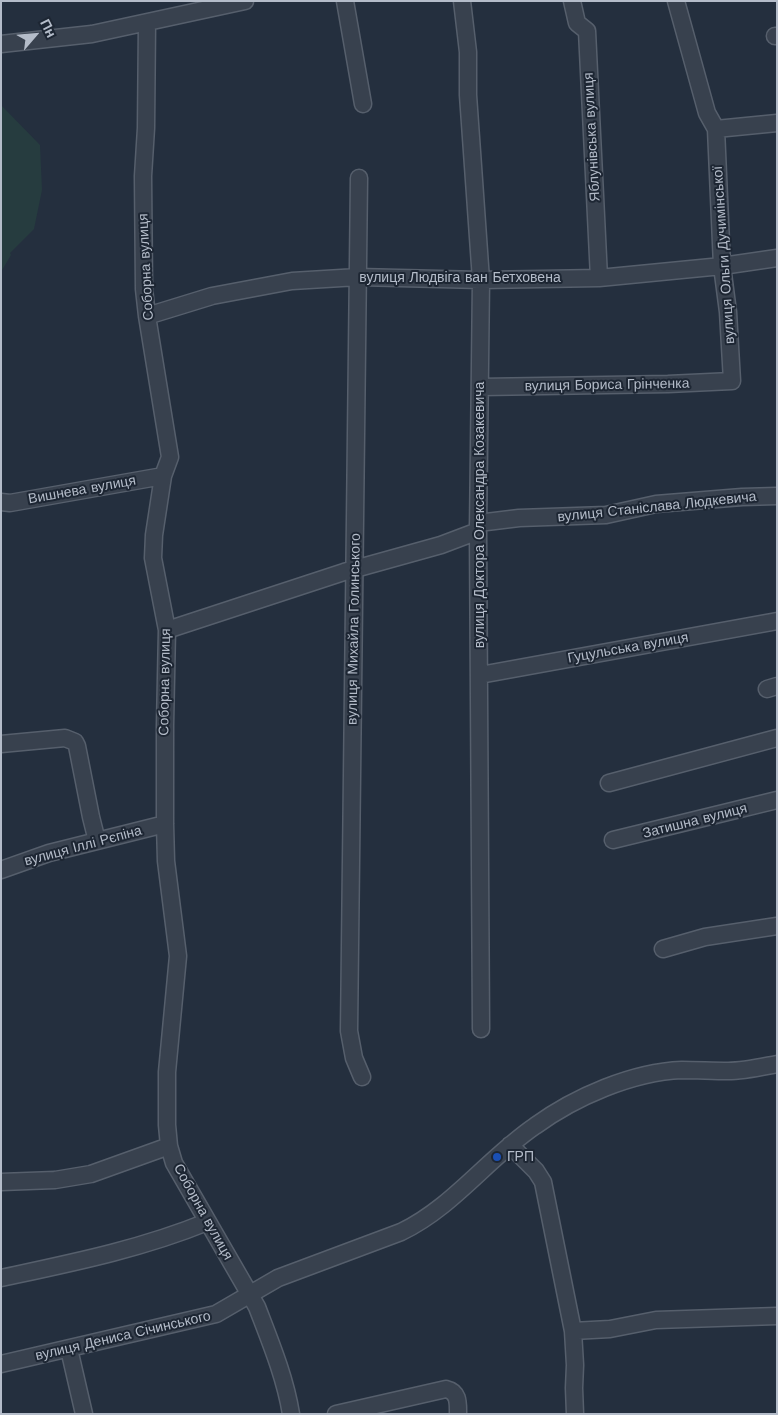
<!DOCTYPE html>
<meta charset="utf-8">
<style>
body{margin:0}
#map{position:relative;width:778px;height:1415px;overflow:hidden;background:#242f3e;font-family:"Work Sans",sans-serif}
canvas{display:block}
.frame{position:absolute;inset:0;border:2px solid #b4bcc9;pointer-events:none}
.north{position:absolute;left:10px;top:10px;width:50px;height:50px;-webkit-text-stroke:4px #1d2633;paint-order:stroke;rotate:63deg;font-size:14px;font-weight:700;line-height:20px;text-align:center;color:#b4bcc9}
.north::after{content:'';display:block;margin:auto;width:18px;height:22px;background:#b4bcc9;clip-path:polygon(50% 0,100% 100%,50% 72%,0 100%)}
</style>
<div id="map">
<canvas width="778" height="1415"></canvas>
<div class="frame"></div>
<div class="north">Пн</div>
</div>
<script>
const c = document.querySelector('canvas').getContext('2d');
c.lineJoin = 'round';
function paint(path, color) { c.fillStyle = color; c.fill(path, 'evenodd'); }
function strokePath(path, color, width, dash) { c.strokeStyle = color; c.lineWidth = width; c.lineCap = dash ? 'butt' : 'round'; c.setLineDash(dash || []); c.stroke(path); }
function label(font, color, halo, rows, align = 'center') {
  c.font = font + ' "Work Sans",sans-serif'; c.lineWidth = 4; c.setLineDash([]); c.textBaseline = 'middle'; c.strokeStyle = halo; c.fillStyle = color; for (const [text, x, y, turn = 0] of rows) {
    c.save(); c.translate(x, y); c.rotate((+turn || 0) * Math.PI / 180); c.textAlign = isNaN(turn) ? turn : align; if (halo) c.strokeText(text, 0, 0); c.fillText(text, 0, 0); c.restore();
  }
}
paint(new Path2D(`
 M 1,105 L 40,145 L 42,190 L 34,229 L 10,253 L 11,255 L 1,272 Z`), '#263c3f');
const minor = new Path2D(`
 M 345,1 L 363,104
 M 462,1 L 468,52 L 468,95 L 481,280 L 478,531 L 481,1029
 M 572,1 L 577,23 L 587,31 L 599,278
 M 676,1 L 707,113 L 716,129 L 777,123
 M 147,23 L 146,128 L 143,176 L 144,289 L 147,316 L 170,457 L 163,476 L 154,535 L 153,558 L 167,630 L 165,725 L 165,824 L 166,861 L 178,956 L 167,1072 L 167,1125 L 169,1146 L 174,1163 L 257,1307 C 270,1341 285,1377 291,1414
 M 775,36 L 777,36
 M 1,44 L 92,34 L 245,1
 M 359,178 L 349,1031 L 354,1058 L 362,1077
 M 147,316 L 212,296 L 292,281 L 358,277 L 481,280 L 599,278 L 722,266 L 777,258
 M 481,387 L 668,384 L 732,381 L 728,312 L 722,266 L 716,129
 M 1,502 L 10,503 L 163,476
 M 478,523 L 519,518 L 606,515 L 656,504 L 742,497 L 777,496
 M 167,630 L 344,572 L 441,545 L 478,531
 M 480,675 L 777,621
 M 767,689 L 777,686
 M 1,744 L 65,738 L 75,742 L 77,746 L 91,817 L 97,841
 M 609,783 L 777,738
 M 613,840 L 777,800
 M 1,870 L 49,853 L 165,824
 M 663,949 L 705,937 L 777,926
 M 510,1145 L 536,1171 L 543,1182 L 573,1331 L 575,1365 L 574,1388 L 575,1414
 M 1,1182 L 55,1180 L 91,1174 L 169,1146
 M 1,1278 C 71,1263 141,1249 207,1222
 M 573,1331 L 610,1329 L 656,1320 L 777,1316
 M 69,1349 L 84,1414
 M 1,1364 L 216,1314 L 278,1278 L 401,1232 C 453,1207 488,1158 535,1126 C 575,1097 632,1072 682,1070 C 697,1070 713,1071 728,1071 C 744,1071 761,1067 777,1064
 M 336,1414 L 446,1389 C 459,1392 458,1403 458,1414`);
strokePath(minor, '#565f6c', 19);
strokePath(minor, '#38414e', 16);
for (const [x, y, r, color] of [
 [497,1157,5,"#1a4fb4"]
]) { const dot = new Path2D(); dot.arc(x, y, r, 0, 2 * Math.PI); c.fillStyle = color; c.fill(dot); strokePath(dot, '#1d2633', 2); }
label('14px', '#b4bcc9', '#1d2633', [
 ["Яблунівська вулиця",592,137,-93],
 ["вулиця Ольги Дучимінської",724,255,-94],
 ["Соборна вулиця",146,267,-93],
 ["вулиця Людвіга ван Бетховена",460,278],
 ["вулиця Бориса Грінченка",607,385,-1],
 ["Вишнева вулиця",82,490,-10],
 ["вулиця Станіслава Людкевича",657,507,-6],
 ["вулиця Доктора Олександра Козакевича",480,515,-90],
 ["вулиця Михайла Голинського",354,629,-89],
 ["Гуцульська вулиця",628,648,-10],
 ["Соборна вулиця",165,682,-89],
 ["Затишна вулиця",695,821,-14],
 ["вулиця Іллі Рєпіна",83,846,-15],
 ["Соборна вулиця",203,1212,61],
 ["вулиця Дениса Січинського",123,1336,-13]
]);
label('14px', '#b4bcc9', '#1d2633', [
 ["ГРП",507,1157]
], 'left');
</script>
